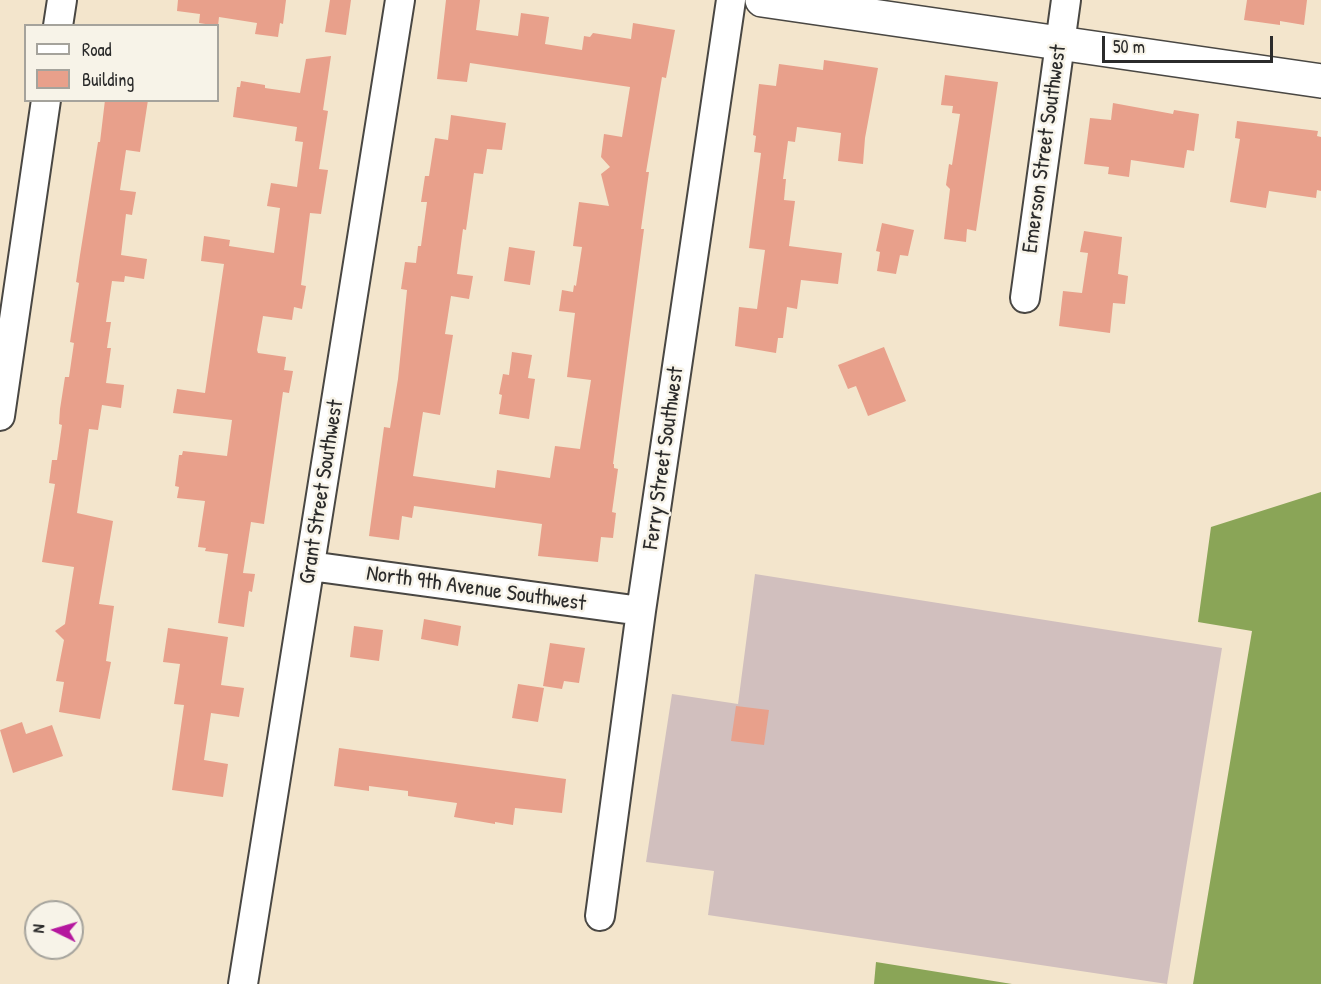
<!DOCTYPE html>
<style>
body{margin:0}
#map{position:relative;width:1321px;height:984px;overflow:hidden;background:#f3e5cc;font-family:"Patrick Hand",sans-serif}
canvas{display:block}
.legend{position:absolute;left:24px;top:24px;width:195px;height:78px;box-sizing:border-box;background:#f7f3e8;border:2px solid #a5a39c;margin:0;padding:8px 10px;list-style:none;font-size:18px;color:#2b2b2b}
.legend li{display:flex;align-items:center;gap:12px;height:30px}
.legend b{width:30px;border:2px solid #a5a39c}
.north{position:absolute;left:24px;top:900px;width:60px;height:60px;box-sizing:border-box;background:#f7f3e8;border:2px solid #a5a39c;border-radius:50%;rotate:275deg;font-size:16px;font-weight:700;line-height:24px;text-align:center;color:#2b2b2b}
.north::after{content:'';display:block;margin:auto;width:21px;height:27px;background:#b5179e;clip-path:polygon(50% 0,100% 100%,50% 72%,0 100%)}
.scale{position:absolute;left:1102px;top:36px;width:171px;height:27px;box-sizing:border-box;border:3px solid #2b2b2b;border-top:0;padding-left:8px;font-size:18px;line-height:21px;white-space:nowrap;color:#2b2b2b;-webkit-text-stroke:4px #f7f3e8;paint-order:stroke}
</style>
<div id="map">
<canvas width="1321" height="984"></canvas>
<ul class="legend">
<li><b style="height:8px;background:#fff"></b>Road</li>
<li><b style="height:16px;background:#e8a08b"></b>Building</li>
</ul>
<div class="north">N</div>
<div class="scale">50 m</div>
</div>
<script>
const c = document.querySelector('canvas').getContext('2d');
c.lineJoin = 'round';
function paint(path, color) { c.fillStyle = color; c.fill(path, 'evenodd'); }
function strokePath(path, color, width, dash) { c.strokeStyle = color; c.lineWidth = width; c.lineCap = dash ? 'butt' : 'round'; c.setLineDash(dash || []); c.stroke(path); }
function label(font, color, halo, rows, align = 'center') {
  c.font = font + ' "Patrick Hand",sans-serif'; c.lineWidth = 5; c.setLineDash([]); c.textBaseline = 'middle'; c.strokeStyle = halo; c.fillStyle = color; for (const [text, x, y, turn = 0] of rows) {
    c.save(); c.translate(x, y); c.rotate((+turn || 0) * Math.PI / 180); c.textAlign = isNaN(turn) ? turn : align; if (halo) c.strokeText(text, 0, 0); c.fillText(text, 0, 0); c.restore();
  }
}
paint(new Path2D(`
 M 755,574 L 1222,648 L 1167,984 L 708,915 L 714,871 L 646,862 L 672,694 L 738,704 Z`), '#d1bfbe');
paint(new Path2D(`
 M 1321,492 L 1321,984 L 1193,984 L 1252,631 L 1198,622 L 1211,527 Z
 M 876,962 L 1012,984 L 874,984 Z`), '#8aa557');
paint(new Path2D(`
 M 178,0 L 286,0 L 283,24 L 280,23 L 278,37 L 255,34 L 257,23 L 219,17 L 218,26 L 199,23 L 200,14 L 177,11 Z
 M 330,0 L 351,0 L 346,35 L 325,32 Z
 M 446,0 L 480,0 L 476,30 L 518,36 L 521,13 L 549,17 L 545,44 L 582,50 L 584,36 L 590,37 L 593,33 L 631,39 L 633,23 L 675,30 L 666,78 L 662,77 L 646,172 L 649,172 L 641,229 L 644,229 L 613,464 L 614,464 L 614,468 L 618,469 L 612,512 L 616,513 L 613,538 L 601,537 L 598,562 L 538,556 L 542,524 L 414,506 L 412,518 L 402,516 L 399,540 L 369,536 L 384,427 L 390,428 L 398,379 L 407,290 L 401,289 L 405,262 L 416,263 L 418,246 L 421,246 L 427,202 L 421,202 L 425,176 L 429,176 L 435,138 L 448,140 L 451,115 L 506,123 L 502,150 L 487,149 L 483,174 L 474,173 L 466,230 L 463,229 L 457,274 L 473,276 L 469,299 L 451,296 L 445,334 L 453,335 L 440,415 L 423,412 L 413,476 L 495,488 L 497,470 L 550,478 L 555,446 L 580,449 L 591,380 L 567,377 L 575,313 L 559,311 L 562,290 L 573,292 L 574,285 L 576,286 L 582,247 L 573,246 L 579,202 L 609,206 L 601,174 L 610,167 L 601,157 L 604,134 L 622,137 L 630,87 L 470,63 L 467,82 L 437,79 Z
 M 1247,0 L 1307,0 L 1304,25 L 1280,21 L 1280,25 L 1244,20 Z
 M 331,56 L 323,110 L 328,111 L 319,169 L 328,170 L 321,214 L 310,213 L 301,285 L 306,286 L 302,309 L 294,307 L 292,320 L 263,316 L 257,350 L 258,353 L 286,357 L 284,370 L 293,371 L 289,393 L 283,392 L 264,524 L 251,522 L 243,573 L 255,574 L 252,592 L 249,591 L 244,627 L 218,623 L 228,554 L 205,551 L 206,548 L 198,547 L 205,501 L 177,498 L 179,487 L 175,486 L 179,455 L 182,455 L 183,451 L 227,456 L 232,420 L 173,413 L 177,389 L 205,393 L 224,264 L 201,261 L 204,236 L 230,240 L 229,246 L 274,253 L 280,208 L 267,206 L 271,183 L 297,187 L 303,142 L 295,141 L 297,127 L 233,117 L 237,87 L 240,87 L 241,81 L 265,85 L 265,88 L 300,93 L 306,59 Z
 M 824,60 L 878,68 L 865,138 L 863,164 L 838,161 L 841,133 L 797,127 L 795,142 L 788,141 L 783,179 L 786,179 L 784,200 L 795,201 L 789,246 L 842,253 L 838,284 L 801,280 L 797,309 L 787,307 L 783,338 L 778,338 L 776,353 L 735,346 L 739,307 L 757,309 L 765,250 L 749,248 L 761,153 L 754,152 L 756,136 L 753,135 L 759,84 L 776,86 L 779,64 L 823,70 Z
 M 945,75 L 998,82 L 976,231 L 967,229 L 966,242 L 944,239 L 950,189 L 946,185 L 949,164 L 952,165 L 960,114 L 952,113 L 953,106 L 941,105 Z
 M 105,100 L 148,100 L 140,152 L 126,150 L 120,190 L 136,192 L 132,215 L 126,214 L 121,255 L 147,259 L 144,279 L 125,276 L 124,282 L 112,281 L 106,322 L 111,322 L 107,348 L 111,348 L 106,383 L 124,385 L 121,408 L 102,405 L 98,430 L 89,429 L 77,513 L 113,521 L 99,604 L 114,606 L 106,661 L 111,662 L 100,719 L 59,712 L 64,682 L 56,681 L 64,640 L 55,631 L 65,624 L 74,567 L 42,562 L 55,484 L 49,483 L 52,460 L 57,460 L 62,425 L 59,424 L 60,409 L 65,377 L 69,377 L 74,343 L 70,342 L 79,283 L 76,282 L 80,255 L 98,142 L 100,142 Z
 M 1113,103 L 1173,114 L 1174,110 L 1199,114 L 1194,151 L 1187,150 L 1184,168 L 1131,160 L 1129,177 L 1108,174 L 1109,167 L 1084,164 L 1090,118 L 1111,120 Z
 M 1237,121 L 1318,131 L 1317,136 L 1321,137 L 1321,191 L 1317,190 L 1316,198 L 1269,191 L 1266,208 L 1230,202 L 1240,139 L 1235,138 Z
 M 882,223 L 914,230 L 908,256 L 900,255 L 896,274 L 877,271 L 880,252 L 876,251 Z
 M 1084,231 L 1122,237 L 1118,274 L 1128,276 L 1125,304 L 1113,303 L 1110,333 L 1059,326 L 1063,291 L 1082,293 L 1088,253 L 1080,252 Z
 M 509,247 L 535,251 L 530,285 L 504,281 Z
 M 884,347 L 906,401 L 868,416 L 856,386 L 848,389 L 838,365 Z
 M 512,352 L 532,355 L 528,378 L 535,379 L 529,419 L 499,414 L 502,395 L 499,394 L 503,374 L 509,375 Z
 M 424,619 L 461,626 L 458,646 L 421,639 Z
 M 354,626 L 383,630 L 379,661 L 350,657 Z
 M 168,628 L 228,637 L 221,685 L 244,688 L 239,717 L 211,713 L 204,760 L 228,764 L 223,797 L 172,790 L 184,705 L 174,704 L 180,664 L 163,662 Z
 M 550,643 L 585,648 L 579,683 L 564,681 L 562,689 L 543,686 Z
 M 518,684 L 544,688 L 538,722 L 512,718 Z
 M 736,706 L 769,710 L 764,745 L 731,741 Z
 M 22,722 L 26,734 L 52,725 L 63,756 L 13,773 L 0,730 Z
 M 339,748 L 566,779 L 562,813 L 515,808 L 513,825 L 495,822 L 495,824 L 454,817 L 457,803 L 408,796 L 408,791 L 369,786 L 369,791 L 334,786 Z`), '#e8a08b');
const minor = new Path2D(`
 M 58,26 L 62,0
 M 1025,298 L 1066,0
 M 0,416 L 46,100
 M 310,566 L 641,611
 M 600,916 L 641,611 L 731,0
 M 243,984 L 400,0`);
const tertiary = new Path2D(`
 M 762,0 L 1321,81`);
strokePath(minor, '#494743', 32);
strokePath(tertiary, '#494743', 36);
strokePath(minor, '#fff', 28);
strokePath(tertiary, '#fff', 33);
label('22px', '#2b2b2b', '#f7f3e8', [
 ["Emerson Street Southwest",1045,149,-82],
 ["Ferry Street Southwest",664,458,-82],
 ["Grant Street Southwest",322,492,-81],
 ["North 9th Avenue Southwest",476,589,8]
]);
</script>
